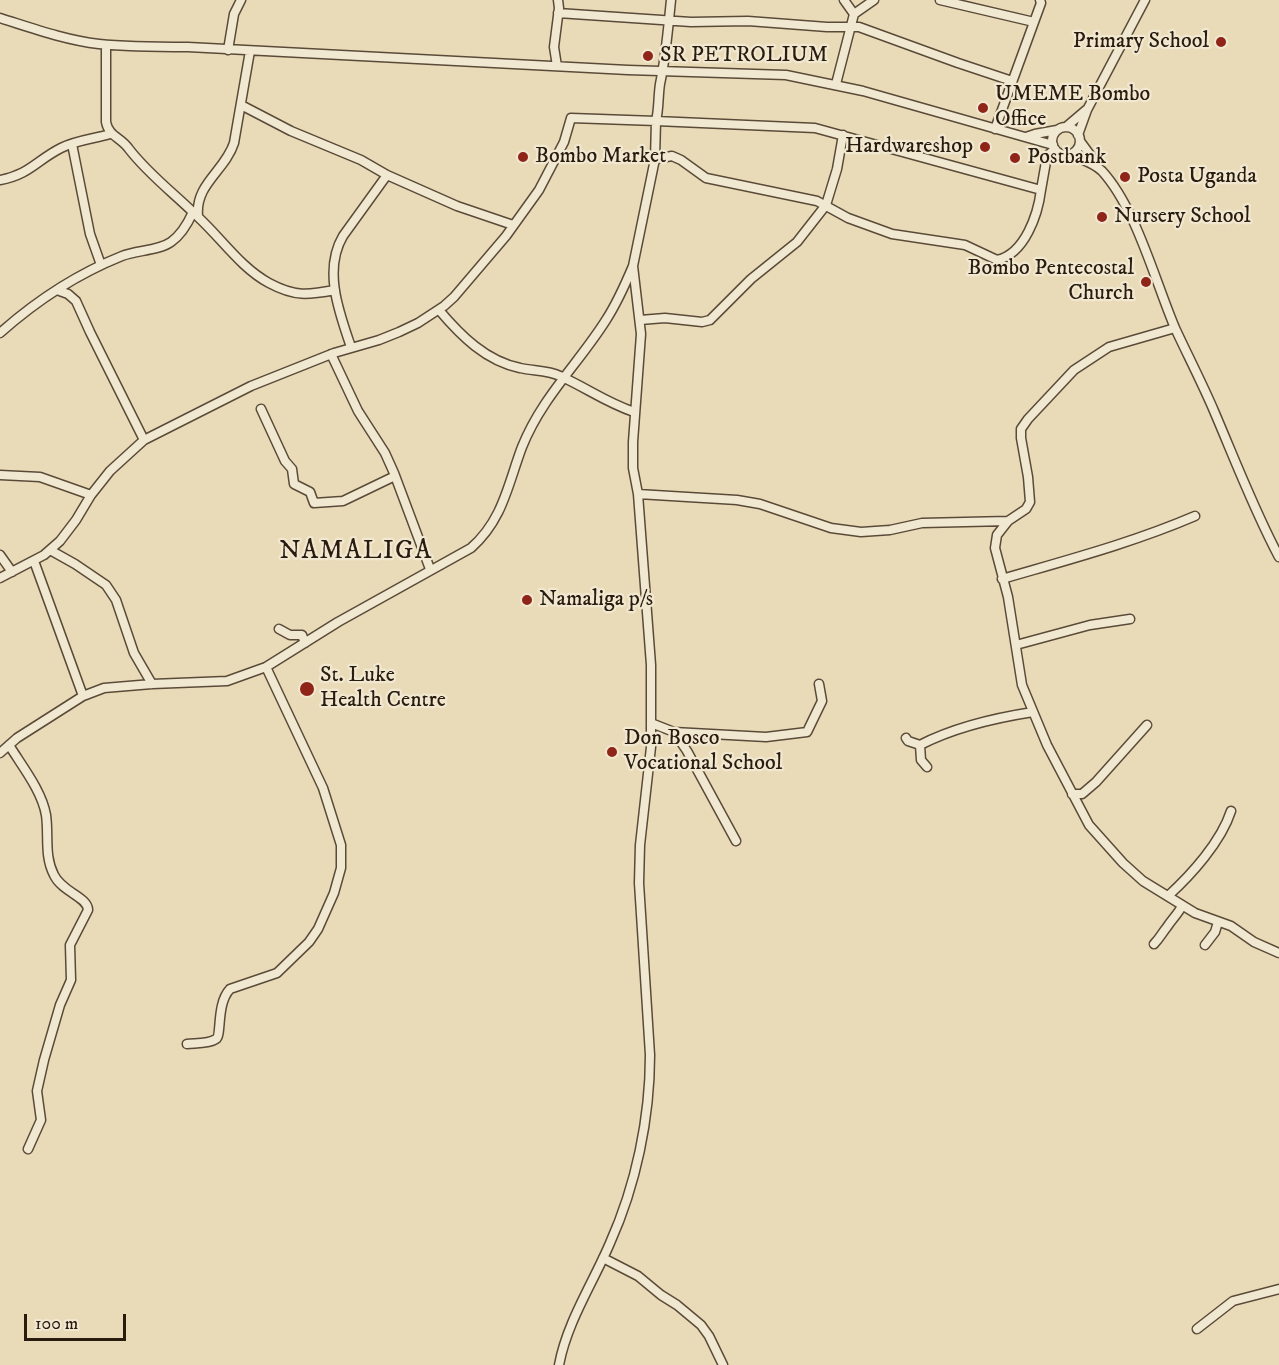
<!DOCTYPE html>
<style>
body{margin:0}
#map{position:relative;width:1279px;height:1365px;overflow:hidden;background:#eadbb8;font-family:"IM FELL DW Pica",serif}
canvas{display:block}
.scale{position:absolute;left:24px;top:1314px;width:102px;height:27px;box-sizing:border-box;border:3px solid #2a1b0f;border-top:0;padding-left:8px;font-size:18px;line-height:21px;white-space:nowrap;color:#2a1b0f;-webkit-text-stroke:4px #f1e8d1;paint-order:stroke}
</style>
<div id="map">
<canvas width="1279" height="1365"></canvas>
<div class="scale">100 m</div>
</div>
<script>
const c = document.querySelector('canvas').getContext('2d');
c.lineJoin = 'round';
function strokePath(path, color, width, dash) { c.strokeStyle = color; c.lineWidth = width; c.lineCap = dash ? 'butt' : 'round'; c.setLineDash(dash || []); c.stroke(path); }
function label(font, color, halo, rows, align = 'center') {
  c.font = font + ' "IM FELL DW Pica",serif'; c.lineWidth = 4.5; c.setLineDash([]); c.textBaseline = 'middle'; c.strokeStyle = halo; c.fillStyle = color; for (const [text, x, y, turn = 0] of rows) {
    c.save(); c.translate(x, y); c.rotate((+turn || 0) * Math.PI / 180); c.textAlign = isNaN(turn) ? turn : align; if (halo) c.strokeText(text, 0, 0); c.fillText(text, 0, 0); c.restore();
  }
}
const minor = new Path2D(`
 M 844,0 L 854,14
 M 940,0 L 1034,22
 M 558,13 L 691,22 L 748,21 L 827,27 L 859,27 L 958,63 L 1012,81
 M 0,18 C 32,28 65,40 99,44 C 128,47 158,47 188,47 L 628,70 L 786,75 L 863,91 L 1053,145
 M 106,45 L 106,122 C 109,137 121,137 129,149 C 149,175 175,194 198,217 C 221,238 241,268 269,283 C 295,297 308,295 335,290
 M 228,50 L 234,14 L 241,0
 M 557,66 L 554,47 L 559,8 L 558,0
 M 836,84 L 854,14 L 874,0
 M 241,105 L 291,131 L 361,160 L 387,175 L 457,206 L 513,225
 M 1066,127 L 1086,110
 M1052 141a14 14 0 1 1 28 0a14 14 0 1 1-28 0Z
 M 995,129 L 1041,3 L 1040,0
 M 1078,135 L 1087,110 L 1145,0
 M 1026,137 L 1035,134 L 1057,130
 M 1080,141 L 1091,156 L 1095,165
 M 72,144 L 90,234 L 101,265
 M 1070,154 C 1081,160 1093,162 1102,171 C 1136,208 1155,281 1175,328 C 1188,356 1202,383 1214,411 C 1235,460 1254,510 1279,557
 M 0,180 C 29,175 37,160 61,148 C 77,140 94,139 110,134
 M 1041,190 L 1047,156 L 1055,149
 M 198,216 C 195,184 225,171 234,143 L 250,51
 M 57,290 L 68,294 L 76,301 L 90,332 L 144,440
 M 439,310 C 461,336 486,361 520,368 C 533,371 548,370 560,376 C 587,388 605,402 634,412
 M 640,320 L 665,318 L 702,322 L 710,320 L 751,279 L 797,242 L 826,205 L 837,169 L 843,135
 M 1175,328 L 1109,347 L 1074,370 L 1028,419 L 1021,429 L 1021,438 L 1028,477 L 1030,502 L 1026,509 L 1008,521 L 997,535 L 995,548 L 1008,597 L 1022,685 L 1047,745 L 1089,825 L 1123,863 L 1143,881 L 1195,913 L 1231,926 L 1254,942 L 1279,953
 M 0,333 C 36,301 77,274 122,256 C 137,250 158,251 171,242 C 181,235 188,223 193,212
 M 351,347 C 339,312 323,270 343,236 L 387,175
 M 331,354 L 358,411 L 385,453 L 394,473 L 430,569
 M 261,409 L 285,461 L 292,469 L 294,484 L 310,492 L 314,503 L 343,501 L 395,476
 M 0,475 L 40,477 L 91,495
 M 638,494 L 737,500 L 760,504 L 831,528 L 861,532 L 890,530 L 922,523 L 1008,521
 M 50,550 L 75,564 L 106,585 L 116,600 L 134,653 L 152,684
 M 0,555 L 12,572
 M 34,561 L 83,696
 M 0,578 L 44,555 L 60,541 L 76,520 L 91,495 L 110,471 L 144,440 L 251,386 L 334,353 L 379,340 L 399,332 L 418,323 L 444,306 L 454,297 L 506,236 L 539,190 L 564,142 L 571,118 L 656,121 C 659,109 658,97 660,84 C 666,56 668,29 671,0
 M 1002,579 C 1067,560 1132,543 1195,516
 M 279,629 L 290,635 L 302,635 L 305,643
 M 1016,645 L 1090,625 L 1130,619
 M 651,723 L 674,732 L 687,751 L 736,841
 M 674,732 L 766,737 L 807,732 L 822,701 L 819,684
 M 906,738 L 908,741 L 920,745
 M 9,745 C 22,766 42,791 46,815 C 49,836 44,856 54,875 C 62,892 88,897 88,910 L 70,945 L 71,980 L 60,1005 L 44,1060 L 37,1091 L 41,1120 L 28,1149
 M 0,753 L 17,738 L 83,696 L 104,688 L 152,684 L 227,681 L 266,667 L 338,622 L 471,548 C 503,520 508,484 522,447 C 542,397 579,363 606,320 C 617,303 625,285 633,266
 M 927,767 L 921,760 L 920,745 C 955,727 994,718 1033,712
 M 1072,794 L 1082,794 L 1096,782 L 1147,725
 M 1168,896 C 1191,875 1221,842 1231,811
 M 1154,944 C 1160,938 1162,933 1167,927 C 1172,919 1178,914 1182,906
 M 1205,945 L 1215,932 L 1218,922
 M 187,1044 C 195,1043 209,1044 216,1039 C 222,1035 216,1004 230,989 L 277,973 L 309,942 L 318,929 L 334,893 L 341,868 L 341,845 L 323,788 L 266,667
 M 603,1258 L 638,1276 L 661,1295 L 677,1305 L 701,1325 L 709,1336 L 723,1365
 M 1197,1329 L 1233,1301 L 1279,1289
 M 559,1365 C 567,1322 593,1283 610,1243 C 636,1185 650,1118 650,1055 L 639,883 L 640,845 L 651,747 L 651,665 L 638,494 L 633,468 L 633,442 L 641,334 L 633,266 L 655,159 L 656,121 L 815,128 L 1041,190 C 1038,214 1025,254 997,260 L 965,245 L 892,234 L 848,218 L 817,201 L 706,178 L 681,160 L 672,156 L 655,159`);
strokePath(minor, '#5a4b39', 11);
strokePath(minor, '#f1e8d1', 8);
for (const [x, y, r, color] of [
 [1221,42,6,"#8f2418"],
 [648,56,6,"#8f2418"],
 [983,108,6,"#8f2418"],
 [985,147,6,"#8f2418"],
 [523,157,6,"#8f2418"],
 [1015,158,6,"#8f2418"],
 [1125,177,6,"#8f2418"],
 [1102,217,6,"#8f2418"],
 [1146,282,6,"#8f2418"],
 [527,600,6,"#8f2418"],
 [307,689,8,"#8f2418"],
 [612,752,6,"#8f2418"]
]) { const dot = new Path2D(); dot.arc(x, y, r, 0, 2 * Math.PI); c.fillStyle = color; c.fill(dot); strokePath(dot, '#f1e8d1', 2); }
label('22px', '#2a1b0f', '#f1e8d1', [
 ["Primary School",1209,42,"right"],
 ["SR PETROLIUM",660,56],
 ["UMEME Bombo",995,95],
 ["Office",995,120],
 ["Hardwareshop",973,147,"right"],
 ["Bombo Market",535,157],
 ["Postbank",1027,158],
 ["Posta Uganda",1137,177],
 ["Nursery School",1114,217],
 ["Bombo Pentecostal",1134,269,"right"],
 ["Church",1134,294,"right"],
 ["Namaliga p/s",539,600],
 ["St. Luke",320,676],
 ["Health Centre",320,701],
 ["Don Bosco",624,739],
 ["Vocational School",624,764]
], 'left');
c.letterSpacing = '1.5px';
label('26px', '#2a1b0f', '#f1e8d1', [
 ["NAMALIGA",356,553]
]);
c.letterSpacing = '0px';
</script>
